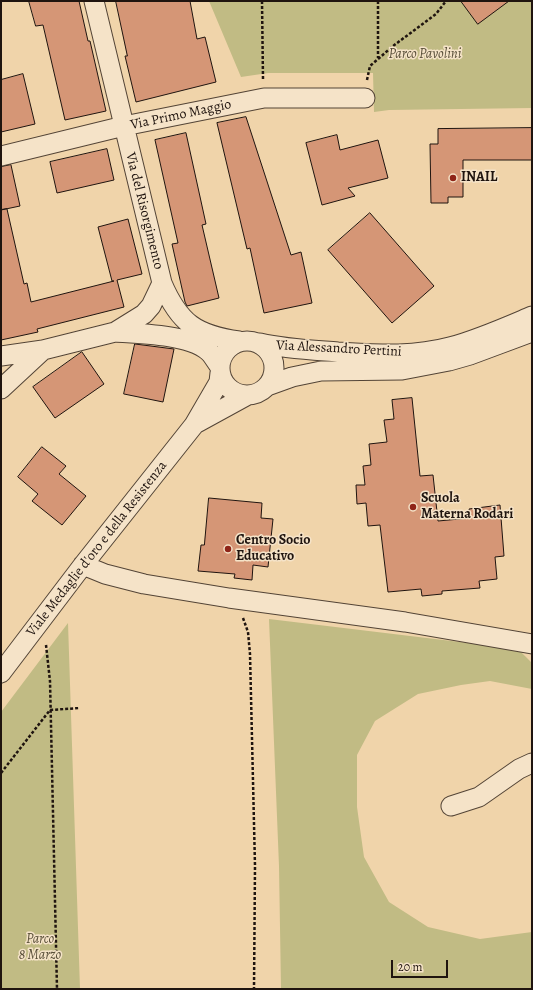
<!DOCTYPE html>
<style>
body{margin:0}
#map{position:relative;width:533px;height:990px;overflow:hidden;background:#f0d4aa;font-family:Alegreya,serif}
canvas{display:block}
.frame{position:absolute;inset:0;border:2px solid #1f140f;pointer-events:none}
.scale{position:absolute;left:391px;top:960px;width:57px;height:18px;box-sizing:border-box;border:2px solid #1f140f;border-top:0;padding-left:5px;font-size:12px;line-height:14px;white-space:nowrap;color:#1f140f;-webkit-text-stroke:3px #f5e3c8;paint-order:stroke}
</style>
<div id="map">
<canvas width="533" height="990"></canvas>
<div class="frame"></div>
<div class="scale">20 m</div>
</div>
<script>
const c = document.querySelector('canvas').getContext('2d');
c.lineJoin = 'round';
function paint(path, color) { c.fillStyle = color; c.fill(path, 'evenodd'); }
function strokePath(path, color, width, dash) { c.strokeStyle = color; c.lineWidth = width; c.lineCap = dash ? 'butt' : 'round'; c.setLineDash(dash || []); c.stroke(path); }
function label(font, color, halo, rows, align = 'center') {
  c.font = font + ' Alegreya,serif'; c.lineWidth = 3; c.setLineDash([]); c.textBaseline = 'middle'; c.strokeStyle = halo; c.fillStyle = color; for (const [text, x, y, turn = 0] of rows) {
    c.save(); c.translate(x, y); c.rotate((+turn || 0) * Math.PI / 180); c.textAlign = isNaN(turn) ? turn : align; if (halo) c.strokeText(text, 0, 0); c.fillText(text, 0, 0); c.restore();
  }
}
paint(new Path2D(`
 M 209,1 L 532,1 L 532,108 L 389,110 L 374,112 L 373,73 L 268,73 L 241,77 Z
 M 269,619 L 518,649 L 532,663 L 532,689 L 490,681 L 461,685 L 418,694 L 375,721 L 357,755 L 357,807 L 364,857 L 389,902 L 428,927 L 480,939 L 532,932 L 532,989 L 281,989 L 279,866 Z
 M 68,623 L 80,989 L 1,989 L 1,712 Z`), '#c1bb84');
const building = new Path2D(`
 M 29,1 L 79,1 L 88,41 L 90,41 L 106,111 L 65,120 L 43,25 L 36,26 Z
 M 116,1 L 190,1 L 197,39 L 205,37 L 216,82 L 136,102 L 125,56 L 127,56 Z
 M 461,1 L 509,1 L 478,24 Z
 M 23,74 L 35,124 L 1,132 L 1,80 Z
 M 246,117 L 291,255 L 301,252 L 312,303 L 264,313 L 250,248 L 247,249 L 217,123 Z
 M 532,128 L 532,160 L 463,160 L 463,197 L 448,197 L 448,203 L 431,203 L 430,144 L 438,144 L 438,129 Z
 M 186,133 L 206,224 L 202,225 L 219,298 L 187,306 L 185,302 L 172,244 L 178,243 L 155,140 Z
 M 337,135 L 340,150 L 378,140 L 388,178 L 348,188 L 355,196 L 322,205 L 306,143 Z
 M 107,149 L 114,180 L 57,193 L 50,162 Z
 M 11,165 L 20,206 L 1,210 L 1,167 Z
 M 7,209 L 24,284 L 27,283 L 31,302 L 114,281 L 112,281 L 98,227 L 128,219 L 142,274 L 117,280 L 124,307 L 37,329 L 38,332 L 1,340 L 1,210 Z
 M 370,213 L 434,286 L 392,323 L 328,250 Z
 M 135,344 L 174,349 L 163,402 L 124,394 Z
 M 82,352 L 104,384 L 55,418 L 33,387 Z
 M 412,398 L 420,476 L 433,475 L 438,521 L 470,518 L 469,509 L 500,505 L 504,556 L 495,557 L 497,579 L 479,581 L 480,588 L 442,591 L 442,594 L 422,596 L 421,589 L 388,592 L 380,525 L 368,526 L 366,503 L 357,504 L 356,485 L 365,485 L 363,466 L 371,465 L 369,444 L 387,442 L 384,420 L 394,419 L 392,400 Z
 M 42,447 L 66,466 L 59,474 L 86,496 L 62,525 L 32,501 L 38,494 L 18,477 Z
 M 209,498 L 262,503 L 261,518 L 273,519 L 268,567 L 253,565 L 252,580 L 234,578 L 235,574 L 198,571 L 201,545 L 204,545 Z`);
paint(building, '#d59676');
strokePath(building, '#1f140f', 1);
const minor = new Path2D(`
 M 94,1 L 162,283 C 179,323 196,335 239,341
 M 1,156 L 124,126 L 264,98 L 365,98
 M 115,332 C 140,334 194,334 211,354 C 214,358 217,363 220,367
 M220 368a27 27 0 1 1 54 0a27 27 0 1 1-54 0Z
 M 260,343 C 286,349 312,350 338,352 C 376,354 413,357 450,347 C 477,340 506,327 532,316
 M 1,356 L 43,350
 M 267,386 L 292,377 L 321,371 L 402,370 L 449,361 L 470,355 L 532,332
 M 1,389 L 43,350 L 115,332 L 144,314 L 151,306 L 162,283
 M 195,424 L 248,395
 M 83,565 L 105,574 L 144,584 L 229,598 L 405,622 L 532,644
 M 1,673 L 83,565 L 194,425 L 219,382 L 220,373
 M 451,806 L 479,797 L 519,769 L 532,763`);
strokePath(minor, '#534436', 21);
strokePath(new Path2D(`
 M 262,1 L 263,79
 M 378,1 L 378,58
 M 367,80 L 370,66 L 393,46 L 436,14 L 446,1
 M 243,618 L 248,632 L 250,654 L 255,866 L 254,989
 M 46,645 L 50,681 L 57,989
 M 1,773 L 50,710 L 80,708`), '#1f140f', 2.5, [3, 2]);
strokePath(minor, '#f5e3c8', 19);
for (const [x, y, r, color] of [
 [453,178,4,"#8f2418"],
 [413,507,4,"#8f2418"],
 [228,549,4,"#8f2418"]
]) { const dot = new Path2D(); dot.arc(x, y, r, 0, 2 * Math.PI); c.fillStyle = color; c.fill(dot); strokePath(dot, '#f5e3c8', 1.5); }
label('italic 14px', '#584e38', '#f5e3c8', [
 ["Parco Pavolini",425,55],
 ["Parco",40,940],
 ["8 Marzo",40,956]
]);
label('14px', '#1f140f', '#f5e3c8', [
 ["Via Primo Maggio",181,115,-12],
 ["Via del Risorgimento",144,211,76],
 ["Via Alessandro Pertini",339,349,3],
 ["Viale Medaglie d'oro e della Resistenza",97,549,-52]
]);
label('bold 14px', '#1f140f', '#f5e3c8', [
 ["INAIL",461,178],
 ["Scuola",421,499],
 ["Materna Rodari",421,515],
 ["Centro Socio",236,541],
 ["Educativo",236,557]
], 'left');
</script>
